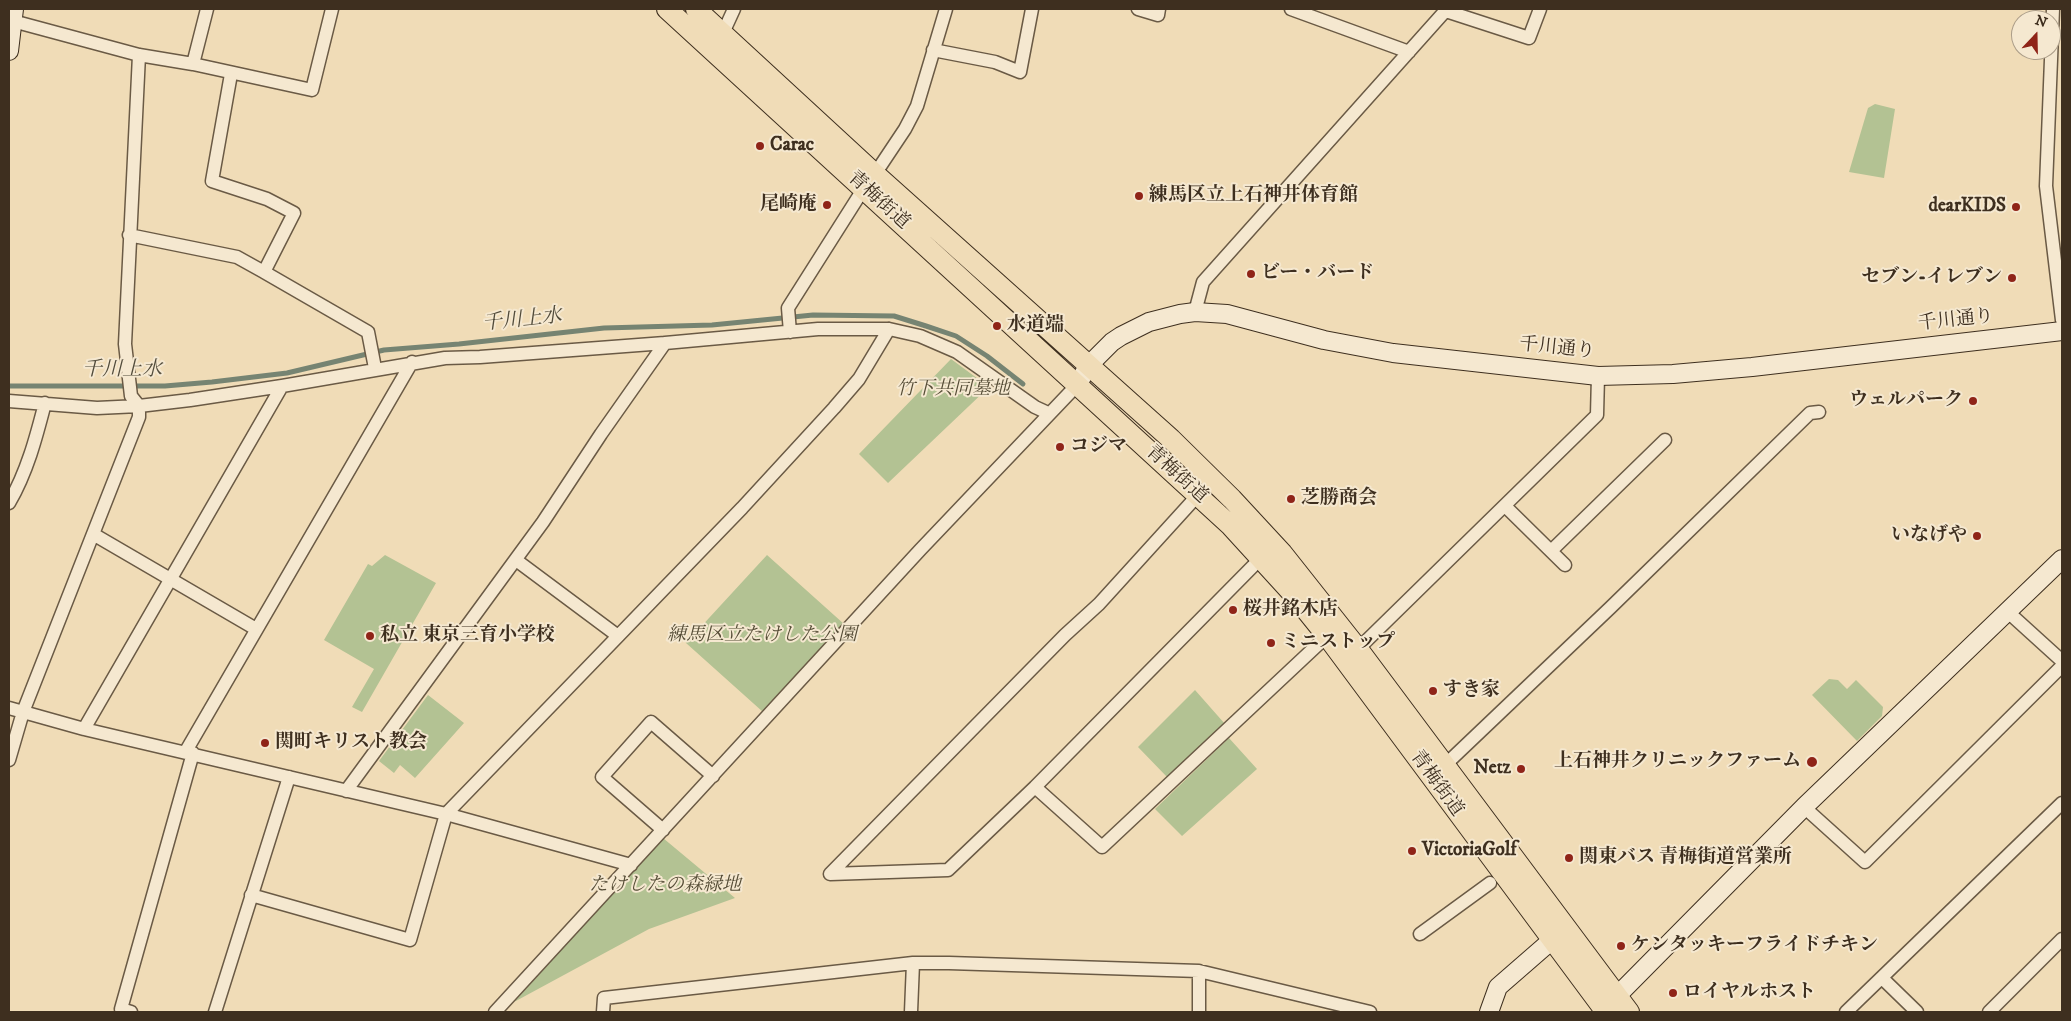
<!DOCTYPE html>
<meta charset="utf-8">
<style>
body{margin:0}
#map{position:relative;width:2071px;height:1021px;overflow:hidden;background:#f0dcb7;font-family:"IM FELL DW Pica",serif}
canvas{display:block}
.frame{position:absolute;inset:0;border:10px solid #3e2f1f;pointer-events:none}
.north{position:absolute;left:2011px;top:10px;width:50px;height:50px;box-sizing:border-box;background:#f5e8d0;border:1px solid #ac9e89;border-radius:50%;rotate:21deg;font-size:14px;font-weight:700;line-height:20px;text-align:center;color:#3e2f1f}
.north::after{content:'';display:block;margin:auto;width:18px;height:22px;background:#8f2418;clip-path:polygon(50% 0,100% 100%,50% 72%,0 100%)}
</style>
<div id="map">
<canvas width="2071" height="1021"></canvas>
<div class="frame"></div>
<div class="north">N</div>
</div>
<script>
const c = document.querySelector('canvas').getContext('2d');
c.lineJoin = 'round';
function paint(path, color) { c.fillStyle = color; c.fill(path, 'evenodd'); }
function strokePath(path, color, width, dash) { c.strokeStyle = color; c.lineWidth = width; c.lineCap = dash ? 'butt' : 'round'; c.setLineDash(dash || []); c.stroke(path); }
function label(font, color, halo, rows, align = 'center') {
  c.font = font + ' "IM FELL DW Pica","Noto Serif JP",serif'; c.lineWidth = 4; c.setLineDash([]); c.textBaseline = 'middle'; c.strokeStyle = halo; c.fillStyle = color; for (const [text, x, y, turn = 0] of rows) {
    c.save(); c.translate(x, y); c.rotate((+turn || 0) * Math.PI / 180); c.textAlign = isNaN(turn) ? turn : align; if (halo) c.strokeText(text, 0, 0); c.fillText(text, 0, 0); c.restore();
  }
}
paint(new Path2D(`
 M 1875,104 L 1895,109 L 1884,178 L 1849,172 L 1868,108 Z
 M 951,359 L 989,387 L 888,483 L 859,454 Z
 M 385,555 L 436,583 L 362,712 L 352,707 L 374,669 L 324,640 L 368,564 L 372,566 Z
 M 767,555 L 844,624 L 763,712 L 686,643 Z
 M 1829,679 L 1838,680 L 1847,689 L 1856,680 L 1883,707 L 1882,716 L 1857,741 L 1812,695 Z
 M 1195,690 L 1225,724 L 1176,771 L 1173,771 L 1167,777 L 1138,747 Z
 M 428,695 L 464,723 L 415,778 L 400,765 L 394,773 L 379,761 Z
 M 1229,738 L 1257,769 L 1182,836 L 1155,809 Z
 M 663,838 L 735,898 L 649,929 L 514,1002 Z`), '#b3c293');
strokePath(new Path2D(`
 M 9,386 L 165,386 L 212,382 L 287,373 L 384,350 L 459,344 L 604,328 L 712,325 L 813,315 L 894,316 L 926,326 L 956,336 L 987,356 L 1023,384`), '#768472', 5);
const street = new Path2D(`
 M 1138,9 L 1158,15 L 1159,9
 M 1291,9 L 1409,52
 M 2053,9 L 2046,186 L 2062,320
 M 1446,11 L 1529,38 L 1540,9
 M 9,20 L 139,55 L 193,64 L 312,90 L 332,9
 M 723,33 L 734,9
 M 933,50 L 995,62 L 1020,72 L 1032,9
 M 193,64 L 207,9
 M 231,74 L 212,181 L 267,199 L 294,213 L 264,272 L 368,332 L 375,368
 M 875,174 L 905,129 L 917,106 L 946,9
 M 129,235 L 237,257 L 264,272
 M 1195,312 L 1203,282 L 1447,9
 M 790,332 L 788,308 L 864,188
 M 9,401 L 97,408 L 139,406 L 190,400 L 282,386 L 445,358 L 480,357 L 665,343 L 818,329 L 889,329 L 920,336 L 957,352 L 1035,407 L 1048,413
 M 1198,495 L 1099,604 L 1065,635 L 830,874 L 948,870 L 1035,787 L 1261,558
 M 9,503 C 27,472 36,438 45,403
 M 1505,506 L 1565,565
 M 93,534 L 256,629
 M 1551,551 L 1665,440
 M 516,560 L 618,636
 M 2008,612 L 2062,661
 M 1358,649 L 1597,415 L 1598,376
 M 9,708 L 84,729 L 446,814 L 631,865
 M 84,729 L 282,386
 M 186,751 L 412,362
 M 9,760 L 23,712 L 139,417 L 139,406 L 131,396 L 125,344 L 139,55
 M 1444,766 L 1610,608 L 1810,413 L 1819,412
 M 1035,787 L 1102,847 L 1327,636
 M 346,791 L 543,522 L 601,434 L 665,343
 M 1804,807 L 1865,862 L 2062,666
 M 663,830 L 602,777 L 651,722 L 713,776
 M 251,895 L 410,940 L 446,814 L 742,508 L 834,408 L 859,379 L 889,329
 M 1420,934 L 1490,883
 M 1882,978 L 1917,1012
 M 131,1012 L 121,1009 L 193,753
 M 215,1012 L 289,777
 M 495,1012 L 920,550 L 1078,384
 M 603,1012 L 604,998 L 913,963 L 949,963 L 1199,971 L 1370,1012
 M 911,1012 L 913,963
 M 1199,1012 L 1199,971
 M 1846,1012 L 2062,803
 M 1989,1012 L 2062,939`);
const secondary = new Path2D(`
 M 9,51 L 14,9
 M 1078,384 L 1088,366 L 1112,342 L 1121,336 L 1149,322 L 1180,314 L 1195,312 L 1227,314 L 1324,340 L 1393,353 L 1598,376 L 1673,374 L 1752,367 L 2062,331
 M 1608,1005 L 1804,807 L 2062,559
 M 1489,1012 L 1498,987 L 1552,940`);
const primary = new Path2D(`
 M 667,9 L 1231,526 L 1294,595 L 1327,636 L 1606,1012
 M 696,9 L 875,174 L 1171,439 L 1232,499 L 1282,553 L 1358,649 L 1629,1012`);
strokePath(street, '#6a5a45', 15);
strokePath(secondary, '#3e2f1f', 20);
strokePath(primary, '#3e2f1f', 22);
strokePath(street, '#f5e8d0', 12);
strokePath(secondary, '#f5e8d0', 18);
strokePath(primary, '#f0dcb7', 20);
for (const [x, y, r, color] of [
 [760,146,5,"#8f2418"],
 [1139,196,5,"#8f2418"],
 [827,205,5,"#8f2418"],
 [2016,207,5,"#8f2418"],
 [1251,274,5,"#8f2418"],
 [2012,278,5,"#8f2418"],
 [997,326,5,"#8f2418"],
 [1973,401,5,"#8f2418"],
 [1060,447,5,"#8f2418"],
 [1291,499,5,"#8f2418"],
 [1977,536,5,"#8f2418"],
 [1233,610,5,"#8f2418"],
 [370,636,5,"#8f2418"],
 [1271,643,5,"#8f2418"],
 [1433,691,5,"#8f2418"],
 [265,743,5,"#8f2418"],
 [1812,762,6,"#8f2418"],
 [1521,769,5,"#8f2418"],
 [1412,851,5,"#8f2418"],
 [1569,858,5,"#8f2418"],
 [1621,946,5,"#8f2418"],
 [1673,993,5,"#8f2418"]
]) { const dot = new Path2D(); dot.arc(x, y, r, 0, 2 * Math.PI); c.fillStyle = color; c.fill(dot); strokePath(dot, '#f5e8d0', 2); }
label('bold 19px', '#3e2f1f', '#f5e8d0', [
 ["Carac",770,146],
 ["練馬区立上石神井体育館",1149,196],
 ["尾崎庵",817,205,"right"],
 ["dearKIDS",2006,207,"right"],
 ["ビー・バード",1261,274],
 ["セブン-イレブン",2002,278,"right"],
 ["水道端",1007,326],
 ["ウェルパーク",1963,401,"right"],
 ["コジマ",1070,447],
 ["芝勝商会",1301,499],
 ["いなげや",1967,536,"right"],
 ["桜井銘木店",1243,610],
 ["私立 東京三育小学校",380,636],
 ["ミニストップ",1281,643],
 ["すき家",1443,691],
 ["関町キリスト教会",275,743],
 ["上石神井クリニックファーム",1801,762,"right"],
 ["Netz",1511,769,"right"],
 ["VictoriaGolf",1422,851],
 ["関東バス 青梅街道営業所",1579,858],
 ["ケンタッキーフライドチキン",1631,946],
 ["ロイヤルホスト",1683,993]
], 'left');
label('19px', '#3e2f1f', '#f5e8d0', [
 ["青梅街道",878,201,42],
 ["千川通り",1956,321,-6],
 ["千川通り",1557,349,6],
 ["青梅街道",1176,475,42],
 ["青梅街道",1436,784,54]
]);
label('italic 19px', '#554c36', '#f5e8d0', [
 ["竹下共同墓地",953,390],
 ["練馬区立たけした公園",762,636],
 ["たけしたの森緑地",665,886]
]);
label('italic 20px', '#514b3b', '#f5e8d0', [
 ["千川上水",522,321,-6],
 ["千川上水",122,371]
]);
</script>
